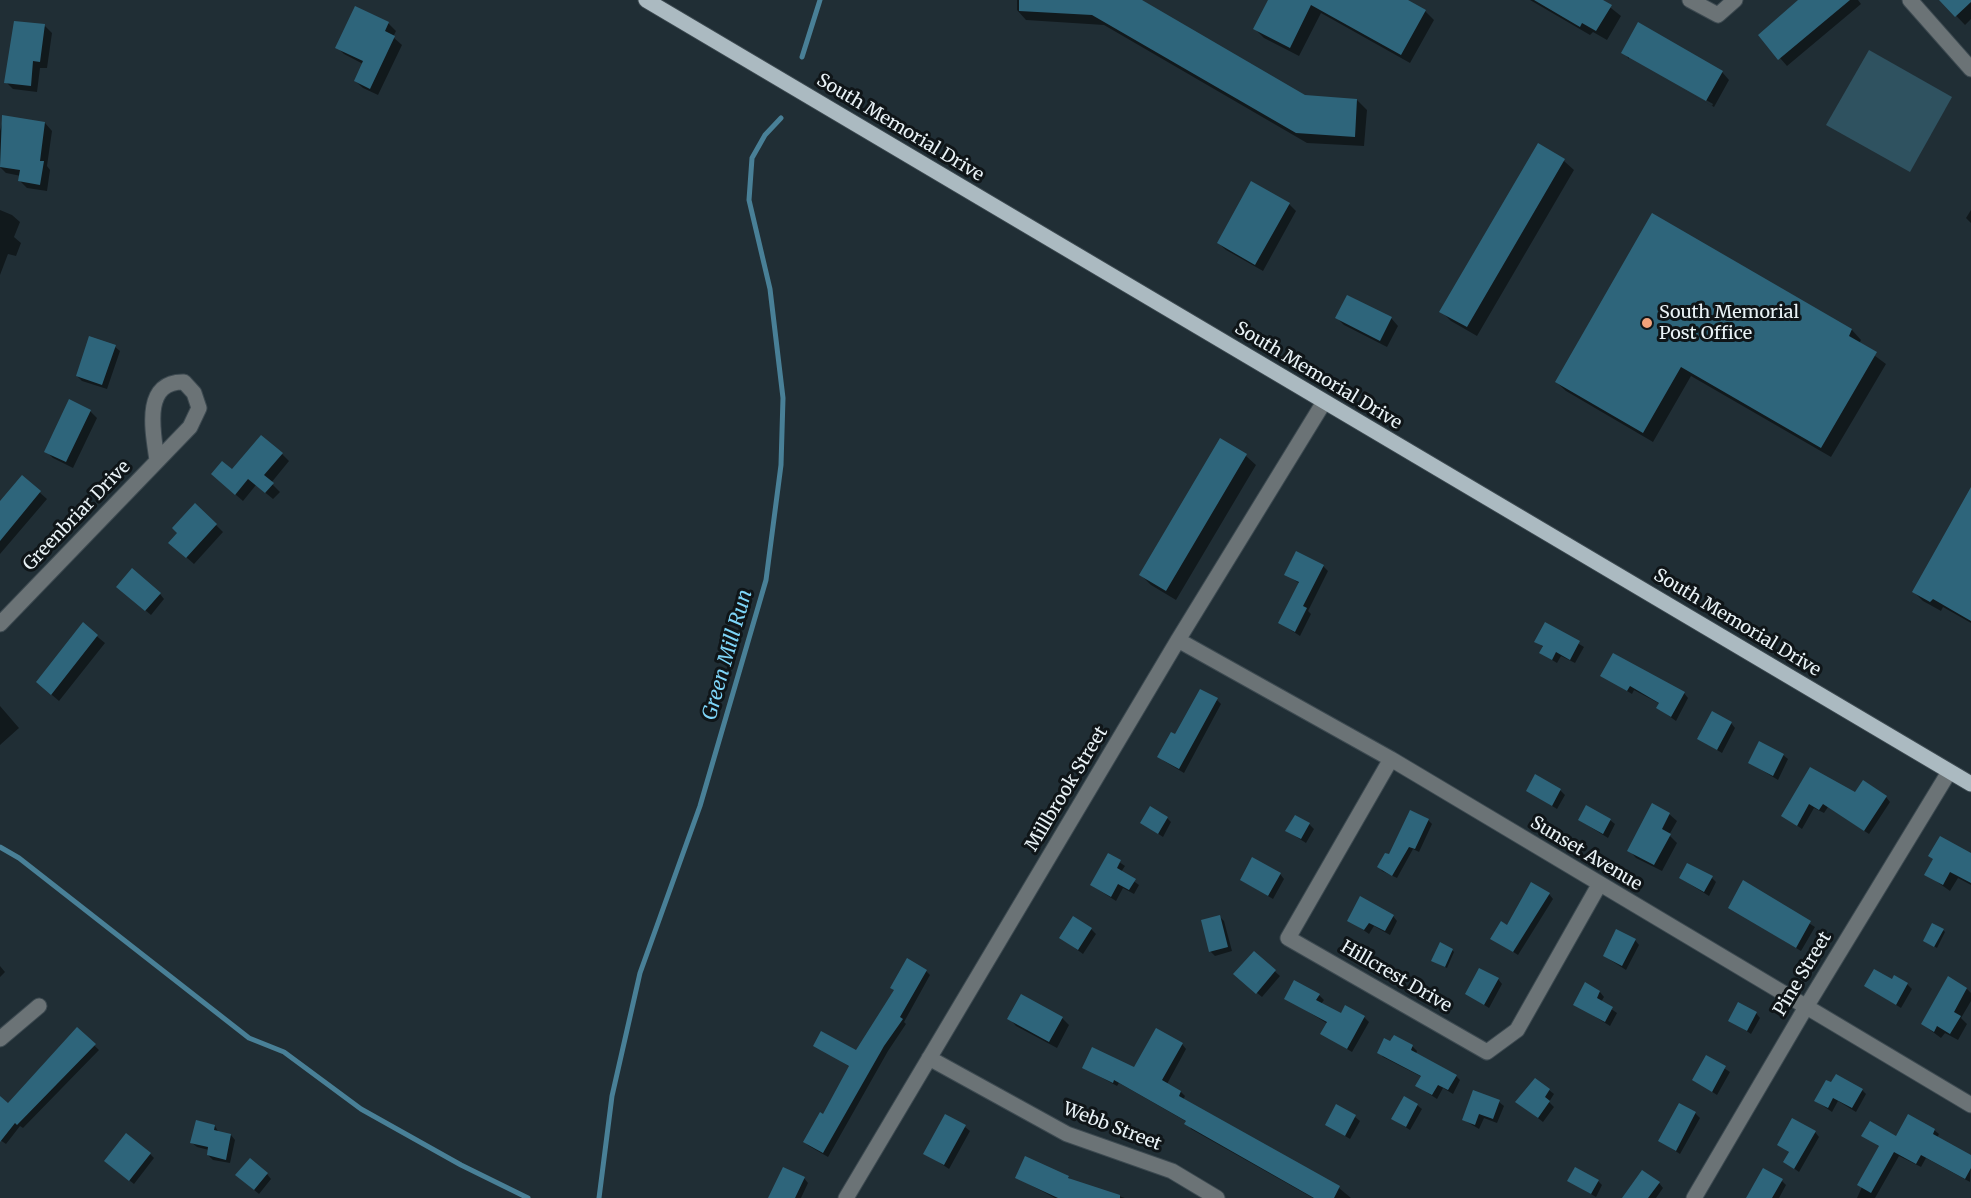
<!DOCTYPE html>
<style>
body{margin:0}
canvas{display:block;background:#202e35}
</style>
<canvas width="1971" height="1198"></canvas>
<script>
const c = document.querySelector('canvas').getContext('2d');
c.lineJoin = 'round';
function paint(path, color) { c.fillStyle = color; c.fill(path, 'evenodd'); }
function strokePath(path, color, width, dash) { c.strokeStyle = color; c.lineWidth = width; c.lineCap = dash ? 'butt' : 'round'; c.setLineDash(dash || []); c.stroke(path); }
function label(font, color, halo, rows, align = 'center') {
  c.font = font + ' Merriweather,serif'; c.lineWidth = 6; c.setLineDash([]); c.textBaseline = 'middle'; c.strokeStyle = halo; c.fillStyle = color; for (const [text, x, y, turn = 0] of rows) {
    c.save(); c.translate(x, y); c.rotate((+turn || 0) * Math.PI / 180); c.textAlign = isNaN(turn) ? turn : align; if (halo) c.strokeText(text, 0, 0); c.fillText(text, 0, 0); c.restore();
  }
}
paint(new Path2D(`
 M 1869,50 L 1952,97 L 1910,172 L 1826,125 Z`), '#2f5260');
paint(new Path2D(`
 M 1017,0 L 1139,0 L 1304,97 L 1357,100 L 1367,110 L 1364,146 L 1307,143 L 1104,25 L 1026,20 L 1017,10 Z
 M 1285,0 L 1405,0 L 1425,11 L 1434,20 L 1410,63 L 1321,13 L 1299,56 L 1264,38 L 1255,29 Z
 M 1530,0 L 1601,0 L 1621,16 L 1607,40 L 1593,32 L 1590,35 Z
 M 1800,0 L 1858,0 L 1861,4 L 1787,66 L 1760,35 Z
 M 1941,0 L 1971,0 L 1971,19 L 1965,25 Z
 M 356,8 L 389,24 L 396,31 L 393,37 L 402,45 L 378,95 L 363,88 L 355,81 L 363,64 L 344,54 L 337,47 Z
 M 45,26 L 52,33 L 47,68 L 40,68 L 37,92 L 13,89 L 6,82 Z
 M 1623,52 L 1722,72 L 1729,80 L 1714,107 L 1630,60 L 1712,106 L 1713,104 L 1629,56 L 1629,59 Z
 M 4,117 L 45,123 L 52,131 L 47,166 L 50,170 L 47,191 L 27,188 L 20,181 L 21,176 L 6,173 L 0,167 L 0,131 Z
 M 1538,145 L 1564,161 L 1574,170 L 1477,336 L 1451,321 L 1441,311 Z
 M 1289,204 L 1296,211 L 1263,271 L 1226,250 L 1218,243 Z
 M 0,210 L 12,215 L 20,222 L 14,237 L 21,243 L 16,256 L 8,254 L 0,275 Z
 M 1971,210 L 1971,223 L 1966,218 Z
 M 1652,215 L 1852,330 L 1861,340 L 1859,344 L 1886,364 L 1831,457 L 1691,376 L 1653,442 L 1566,391 L 1556,382 Z
 M 1337,318 L 1391,318 L 1398,326 L 1387,347 L 1344,325 Z
 M 115,347 L 120,351 L 107,389 L 82,381 L 77,376 Z
 M 90,411 L 97,418 L 73,468 L 53,458 L 46,451 Z
 M 1220,440 L 1246,456 L 1256,465 L 1176,600 L 1151,585 L 1141,575 Z
 M 282,454 L 289,461 L 271,483 L 280,492 L 273,499 L 256,485 L 243,501 L 220,481 L 232,471 Z
 M 22,477 L 47,499 L 0,554 L 0,503 Z
 M 1971,504 L 1971,623 L 1943,607 L 1941,611 L 1923,601 L 1914,592 Z
 M 216,525 L 223,532 L 194,564 L 178,550 Z
 M 1323,566 L 1328,571 L 1308,611 L 1311,614 L 1300,636 L 1280,623 L 1300,584 L 1286,574 Z
 M 122,591 L 160,594 L 164,599 L 151,615 Z
 M 1546,624 L 1584,647 L 1575,663 L 1561,656 L 1557,663 L 1541,653 L 1544,648 L 1536,641 Z
 M 83,625 L 105,643 L 59,701 L 45,689 Z
 M 1602,676 L 1684,693 L 1688,698 L 1676,721 L 1658,708 L 1660,704 L 1634,690 L 1632,694 Z
 M 1217,700 L 1221,704 L 1184,773 L 1164,761 L 1159,757 L 1176,736 Z
 M 0,706 L 19,728 L 0,745 Z
 M 1731,723 L 1735,728 L 1722,753 L 1699,739 Z
 M 1783,755 L 1788,759 L 1778,780 L 1750,763 Z
 M 1811,769 L 1855,794 L 1886,797 L 1890,802 L 1869,834 L 1828,807 L 1824,813 L 1814,808 L 1802,829 L 1783,816 Z
 M 1560,790 L 1565,795 L 1557,809 L 1528,791 Z
 M 1669,814 L 1677,821 L 1669,835 L 1677,843 L 1662,871 L 1636,858 L 1629,850 Z
 M 1167,818 L 1171,822 L 1163,837 L 1142,823 Z
 M 1428,820 L 1432,824 L 1419,852 L 1413,849 L 1397,878 L 1382,871 L 1379,867 Z
 M 1579,820 L 1610,820 L 1615,824 L 1608,838 Z
 M 1309,824 L 1314,829 L 1306,843 L 1287,831 Z
 M 1109,855 L 1125,866 L 1121,872 L 1139,885 L 1134,894 L 1123,888 L 1116,901 L 1091,885 Z
 M 1971,855 L 1971,885 L 1958,878 L 1950,891 L 1926,874 Z
 M 1280,874 L 1284,879 L 1273,899 L 1241,880 Z
 M 1680,878 L 1712,878 L 1716,882 L 1709,896 Z
 M 1743,882 L 1815,927 L 1801,951 L 1730,908 Z
 M 1549,894 L 1553,899 L 1518,955 L 1492,938 Z
 M 1219,916 L 1224,921 L 1232,951 L 1215,956 L 1210,951 Z
 M 1393,916 L 1397,921 L 1390,935 L 1374,926 L 1369,934 L 1349,920 Z
 M 1091,929 L 1096,934 L 1083,954 L 1061,938 Z
 M 1943,930 L 1945,932 L 1937,948 L 1926,942 Z
 M 1635,940 L 1639,945 L 1626,970 L 1604,956 Z
 M 1452,950 L 1454,952 L 1447,968 L 1435,962 Z
 M 1254,953 L 1280,976 L 1262,997 L 1240,979 Z
 M 0,966 L 5,972 L 0,977 Z
 M 926,971 L 930,975 L 904,1022 L 906,1024 L 888,1051 L 828,1157 L 809,1146 L 804,1142 L 824,1116 L 850,1067 L 815,1045 L 857,1052 Z
 M 1498,979 L 1502,984 L 1489,1008 L 1467,994 Z
 M 1893,981 L 1907,984 L 1912,989 L 1901,1008 L 1866,986 Z
 M 1967,989 L 1971,993 L 1971,1001 L 1961,1018 L 1967,1024 L 1958,1040 L 1945,1033 L 1941,1038 L 1922,1024 Z
 M 1600,992 L 1604,997 L 1601,1002 L 1617,1013 L 1610,1026 L 1575,1004 Z
 M 1319,995 L 1324,1000 L 1321,1004 L 1342,1015 L 1364,1017 L 1369,1022 L 1352,1052 L 1322,1034 L 1328,1024 L 1286,998 Z
 M 1756,1013 L 1760,1018 L 1751,1034 L 1730,1020 Z
 M 1009,1018 L 1062,1018 L 1069,1025 L 1057,1048 L 1016,1026 Z
 M 77,1029 L 99,1050 L 23,1128 L 20,1126 L 6,1144 L 0,1140 L 0,1107 L 8,1105 Z
 M 1394,1037 L 1413,1047 L 1417,1051 L 1416,1054 L 1456,1076 L 1460,1080 L 1453,1094 L 1443,1088 L 1437,1099 L 1417,1086 L 1422,1077 L 1383,1057 L 1379,1052 Z
 M 1182,1044 L 1186,1049 L 1167,1084 L 1181,1092 L 1185,1096 L 1183,1100 L 1339,1188 L 1351,1198 L 1313,1198 L 1191,1129 L 1187,1122 L 1119,1083 L 1117,1086 L 1084,1068 L 1135,1069 Z
 M 1707,1057 L 1730,1072 L 1717,1095 L 1694,1080 Z
 M 1549,1090 L 1554,1094 L 1549,1102 L 1554,1107 L 1543,1122 L 1517,1102 Z
 M 1862,1090 L 1866,1094 L 1856,1112 L 1838,1101 L 1832,1112 L 1816,1101 Z
 M 1499,1102 L 1504,1106 L 1497,1123 L 1484,1118 L 1479,1129 L 1464,1120 Z
 M 1417,1105 L 1422,1109 L 1410,1130 L 1393,1119 Z
 M 1695,1113 L 1700,1118 L 1680,1154 L 1660,1141 Z
 M 1355,1117 L 1360,1121 L 1350,1139 L 1327,1125 Z
 M 215,1126 L 219,1133 L 231,1135 L 235,1140 L 230,1163 L 213,1160 L 208,1155 L 209,1150 L 197,1147 L 192,1143 Z
 M 965,1127 L 970,1131 L 949,1169 L 925,1153 Z
 M 1934,1130 L 1939,1134 L 1937,1138 L 1971,1157 L 1970,1182 L 1926,1158 L 1921,1167 L 1899,1156 L 1875,1198 L 1857,1198 L 1880,1147 L 1863,1136 L 1897,1138 Z
 M 1815,1132 L 1819,1137 L 1799,1172 L 1785,1162 L 1790,1153 L 1779,1145 Z
 M 150,1154 L 154,1158 L 134,1184 L 110,1165 Z
 M 267,1174 L 271,1179 L 259,1194 L 242,1180 Z
 M 1068,1177 L 1072,1181 L 1125,1198 L 1055,1198 L 1017,1178 Z
 M 804,1178 L 808,1183 L 801,1198 L 770,1198 Z
 M 1569,1181 L 1598,1181 L 1602,1185 L 1596,1197 Z
 M 1782,1181 L 1786,1185 L 1779,1198 L 1748,1198 Z
 M 1659,1183 L 1663,1188 L 1656,1198 L 1633,1198 Z`), '#0007');
strokePath(new Path2D(`
 M 802,57 L 820,0
 M 0,847 L 19,858 L 249,1038 L 284,1052 L 361,1109 L 461,1165 L 528,1198
 M 599,1198 L 612,1096 L 640,973 L 700,806 L 766,580 L 781,465 L 783,398 L 770,289 L 749,200 L 752,158 L 765,135 L 781,118`), '#498097', 5);
paint(new Path2D(`
 M 1019,0 L 1142,0 L 1305,95 L 1357,99 L 1355,137 L 1296,133 L 1092,15 L 1019,11 Z
 M 1268,0 L 1408,0 L 1426,10 L 1401,55 L 1311,5 L 1290,48 L 1253,29 Z
 M 1534,0 L 1603,0 L 1612,5 L 1596,31 L 1582,23 L 1580,27 Z
 M 1798,0 L 1850,0 L 1778,60 L 1758,35 Z
 M 1939,0 L 1971,0 L 1971,2 L 1955,17 Z
 M 355,6 L 389,22 L 385,31 L 395,36 L 370,89 L 354,81 L 363,61 L 335,48 Z
 M 14,21 L 45,24 L 40,62 L 33,61 L 31,86 L 4,83 Z
 M 1638,22 L 1723,71 L 1706,101 L 1621,53 Z
 M 2,115 L 45,122 L 40,161 L 44,161 L 40,185 L 18,181 L 20,170 L 0,167 Z
 M 1538,143 L 1565,159 L 1467,327 L 1439,312 Z
 M 1251,181 L 1290,203 L 1255,265 L 1217,243 Z
 M 1652,213 L 1852,329 L 1849,336 L 1877,352 L 1821,448 L 1681,367 L 1643,433 L 1555,382 Z
 M 1347,295 L 1392,317 L 1380,341 L 1335,318 Z
 M 89,336 L 116,345 L 102,385 L 76,376 Z
 M 69,399 L 91,410 L 66,462 L 44,452 Z
 M 261,435 L 283,453 L 264,475 L 274,483 L 265,493 L 248,479 L 235,495 L 211,474 L 222,461 L 232,469 Z
 M 1220,438 L 1247,454 L 1166,591 L 1139,575 Z
 M 22,475 L 41,491 L 0,541 L 0,501 Z
 M 1971,487 L 1971,621 L 1933,599 L 1930,602 L 1912,592 Z
 M 195,503 L 217,524 L 186,558 L 168,543 L 177,533 L 172,528 Z
 M 1296,551 L 1324,565 L 1303,606 L 1307,608 L 1295,632 L 1278,623 L 1299,582 L 1284,575 Z
 M 132,568 L 161,593 L 145,611 L 116,587 Z
 M 83,622 L 98,635 L 51,695 L 36,682 Z
 M 1545,622 L 1580,641 L 1570,660 L 1556,652 L 1552,660 L 1539,653 L 1543,646 L 1534,642 Z
 M 1613,653 L 1685,692 L 1671,717 L 1656,708 L 1659,703 L 1630,686 L 1627,691 L 1600,676 Z
 M 1200,689 L 1218,698 L 1179,769 L 1157,757 L 1171,732 L 1175,734 Z
 M 1712,711 L 1732,722 L 1717,750 L 1697,739 Z
 M 1759,741 L 1784,754 L 1773,776 L 1748,763 Z
 M 1810,767 L 1855,792 L 1863,780 L 1887,796 L 1864,831 L 1823,804 L 1819,810 L 1809,804 L 1797,826 L 1781,816 Z
 M 1535,774 L 1561,789 L 1552,806 L 1526,791 Z
 M 1652,803 L 1670,813 L 1662,829 L 1671,834 L 1654,865 L 1627,851 Z
 M 1586,805 L 1611,819 L 1603,834 L 1578,820 Z
 M 1150,806 L 1168,817 L 1158,834 L 1140,823 Z
 M 1410,810 L 1429,819 L 1415,849 L 1409,847 L 1392,876 L 1377,867 L 1385,853 L 1389,854 Z
 M 1295,815 L 1310,823 L 1301,839 L 1285,831 Z
 M 1940,836 L 1971,853 L 1971,883 L 1950,872 L 1943,885 L 1924,875 L 1933,859 L 1928,856 Z
 M 1108,853 L 1121,860 L 1117,868 L 1136,879 L 1129,890 L 1118,884 L 1111,897 L 1090,885 Z
 M 1252,857 L 1281,873 L 1268,896 L 1240,880 Z
 M 1687,863 L 1713,876 L 1704,892 L 1679,878 Z
 M 1743,880 L 1811,921 L 1796,948 L 1728,908 Z
 M 1531,882 L 1550,893 L 1513,952 L 1490,939 L 1501,921 L 1507,925 Z
 M 1360,896 L 1394,915 L 1385,931 L 1369,923 L 1364,930 L 1347,921 Z
 M 1220,915 L 1228,947 L 1209,952 L 1201,920 Z
 M 1073,916 L 1092,928 L 1078,950 L 1059,938 Z
 M 1932,923 L 1944,929 L 1934,947 L 1923,941 Z
 M 1616,929 L 1636,939 L 1622,966 L 1603,956 Z
 M 1440,942 L 1453,949 L 1445,967 L 1431,961 Z
 M 1254,951 L 1276,970 L 1256,994 L 1233,974 Z
 M 907,958 L 927,970 L 900,1017 L 903,1019 L 884,1046 L 823,1153 L 803,1142 L 820,1112 L 823,1114 L 849,1066 L 813,1046 L 821,1031 L 856,1050 L 894,990 L 890,988 Z
 M 1479,968 L 1499,978 L 1484,1005 L 1465,994 Z
 M 1874,969 L 1892,979 L 1894,975 L 1908,983 L 1896,1005 L 1864,986 Z
 M 1948,976 L 1967,988 L 1954,1012 L 1961,1016 L 1950,1034 L 1937,1026 L 1934,1032 L 1921,1024 Z
 M 1294,980 L 1320,994 L 1316,1000 L 1341,1013 L 1345,1005 L 1365,1016 L 1347,1049 L 1320,1034 L 1327,1022 L 1284,999 Z
 M 1585,982 L 1600,991 L 1597,998 L 1613,1007 L 1605,1022 L 1573,1005 Z
 M 1021,994 L 1063,1017 L 1049,1042 L 1007,1019 Z
 M 1738,1002 L 1757,1012 L 1747,1031 L 1728,1021 Z
 M 77,1027 L 96,1044 L 17,1125 L 15,1123 L 0,1142 L 0,1096 L 8,1103 Z
 M 1156,1028 L 1183,1043 L 1162,1080 L 1181,1091 L 1179,1096 L 1340,1186 L 1334,1198 L 1314,1198 L 1184,1124 L 1186,1121 L 1114,1080 L 1113,1083 L 1082,1068 L 1092,1047 L 1134,1067 Z
 M 1394,1035 L 1413,1045 L 1411,1050 L 1457,1075 L 1448,1090 L 1438,1085 L 1432,1095 L 1415,1086 L 1421,1076 L 1377,1053 L 1384,1038 L 1390,1041 Z
 M 1706,1055 L 1726,1066 L 1712,1092 L 1692,1080 Z
 M 1836,1074 L 1863,1089 L 1852,1108 L 1833,1098 L 1828,1108 L 1814,1101 L 1826,1080 L 1831,1082 Z
 M 1535,1078 L 1550,1089 L 1545,1097 L 1550,1101 L 1538,1118 L 1515,1102 Z
 M 1473,1090 L 1500,1100 L 1493,1119 L 1479,1114 L 1475,1125 L 1462,1120 Z
 M 1404,1096 L 1418,1104 L 1406,1127 L 1391,1119 Z
 M 1679,1103 L 1696,1112 L 1676,1151 L 1658,1141 Z
 M 1336,1104 L 1356,1115 L 1345,1136 L 1325,1125 Z
 M 945,1114 L 966,1125 L 944,1165 L 923,1154 Z
 M 1908,1114 L 1935,1129 L 1933,1134 L 1971,1155 L 1971,1168 L 1965,1179 L 1921,1155 L 1916,1164 L 1894,1152 L 1871,1193 L 1857,1185 L 1879,1146 L 1861,1136 L 1870,1121 L 1896,1136 Z
 M 1792,1118 L 1816,1131 L 1794,1169 L 1783,1162 L 1789,1152 L 1777,1145 Z
 M 196,1120 L 215,1125 L 214,1130 L 231,1134 L 226,1160 L 207,1155 L 208,1147 L 190,1143 Z
 M 126,1133 L 151,1153 L 129,1181 L 104,1161 Z
 M 1025,1156 L 1069,1176 L 1068,1178 L 1120,1195 L 1120,1198 L 1058,1198 L 1015,1178 Z
 M 250,1158 L 268,1173 L 254,1190 L 235,1175 Z
 M 783,1167 L 805,1177 L 795,1198 L 768,1198 Z
 M 1575,1167 L 1599,1180 L 1591,1194 L 1567,1181 Z
 M 1763,1168 L 1783,1179 L 1772,1198 L 1746,1198 Z
 M 1642,1170 L 1660,1182 L 1648,1198 L 1622,1198 Z`), '#2e657b');
const street = new Path2D(`
 M 1690,0 L 1718,15 L 1735,0
 M 1910,0 L 1971,69
 M 0,624 L 190,427 L 199,408 L 194,393 L 184,382 C 142,381 153,432 157,460
 M 1178,640 L 1391,759 L 1971,1105
 M 1391,759 L 1288,938 L 1487,1052 L 1517,1030 L 1599,885
 M 0,1039 L 39,1006
 M 929,1058 L 1067,1134 L 1172,1171 L 1217,1198
 M 846,1198 L 1178,640 L 1324,402
 M 1694,1198 L 1806,1007 L 1949,772`);
const primary = new Path2D(`
 M 646,0 L 1971,784`);
strokePath(street, '#3c4950', 17);
strokePath(primary, '#3c4950', 17);
strokePath(street, '#6b7376', 15);
strokePath(primary, '#abbac1', 15);
for (const [x, y, r, color] of [
 [1647,323,6,"#f1a27b"]
]) { const dot = new Path2D(); dot.arc(x, y, r, 0, 2 * Math.PI); c.fillStyle = color; c.fill(dot); strokePath(dot, '#0f1518', 2); }
label('18px', '#e9f2f6', '#0f1518', [
 ["South Memorial Drive",900,128,31],
 ["South Memorial Drive",1318,376,31],
 ["Greenbriar Drive",77,516,-46],
 ["South Memorial Drive",1737,623,31],
 ["Millbrook Street",1067,789,-59],
 ["Sunset Avenue",1586,854,31],
 ["Pine Street",1803,974,-59],
 ["Hillcrest Drive",1396,977,30],
 ["Webb Street",1112,1127,21]
]);
label('18px', '#e9f2f6', '#0f1518', [
 ["South Memorial",1659,313],
 ["Post Office",1659,334]
], 'left');
label('italic 20px', '#7ed5f8', '#0f1518', [
 ["Green Mill Run",728,655,-74]
]);
</script>
